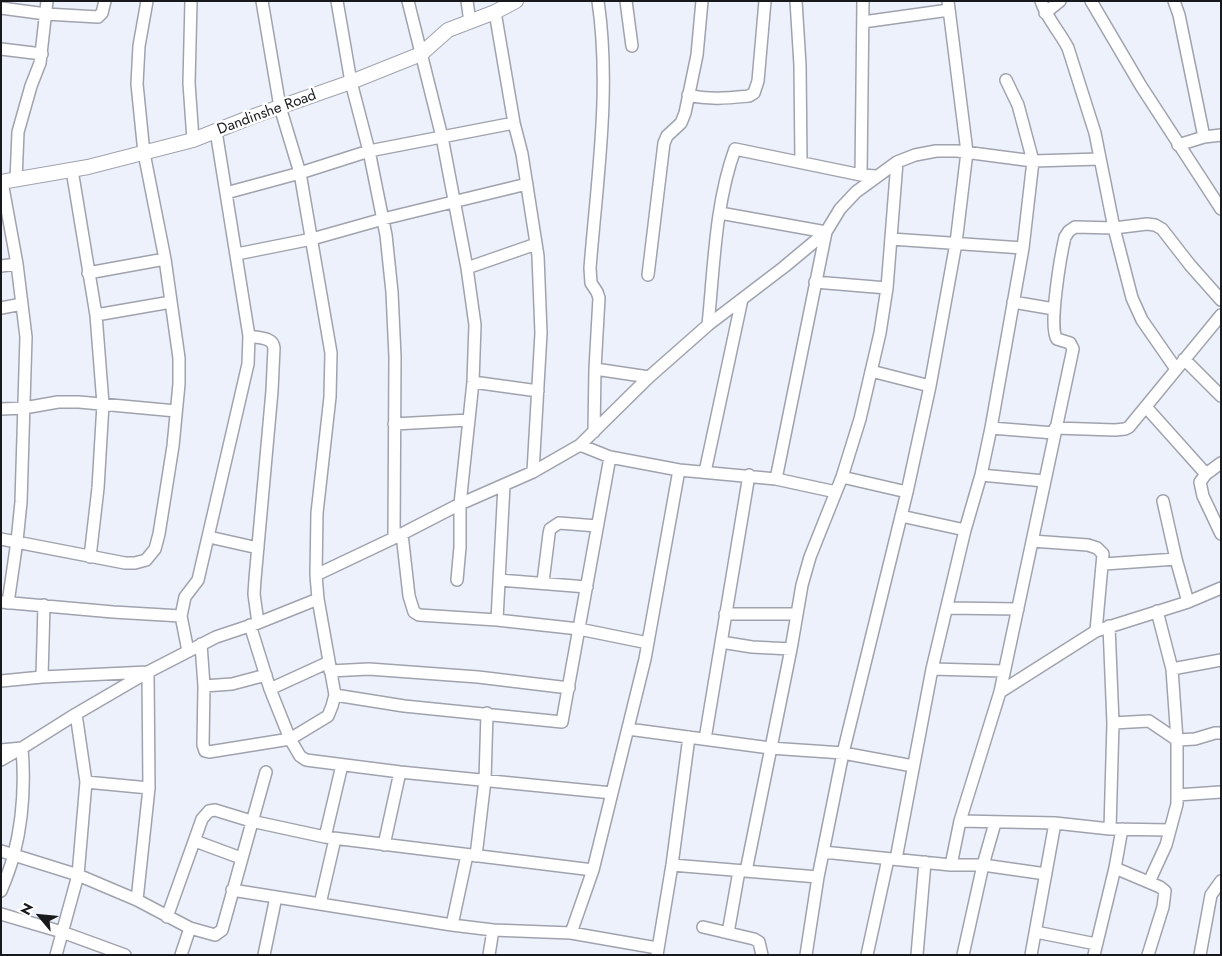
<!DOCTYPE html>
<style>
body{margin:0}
#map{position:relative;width:1222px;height:956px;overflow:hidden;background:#edf1fc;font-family:Jost,sans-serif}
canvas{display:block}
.frame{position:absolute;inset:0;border:2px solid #18191d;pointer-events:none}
.north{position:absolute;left:15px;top:891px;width:50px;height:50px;-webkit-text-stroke:4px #fff;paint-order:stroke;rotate:298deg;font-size:14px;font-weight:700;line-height:20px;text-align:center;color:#18191d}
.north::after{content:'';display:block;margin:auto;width:18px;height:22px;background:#18191d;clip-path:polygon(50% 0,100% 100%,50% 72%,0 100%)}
</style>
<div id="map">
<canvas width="1222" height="956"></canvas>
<div class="frame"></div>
<div class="north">N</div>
</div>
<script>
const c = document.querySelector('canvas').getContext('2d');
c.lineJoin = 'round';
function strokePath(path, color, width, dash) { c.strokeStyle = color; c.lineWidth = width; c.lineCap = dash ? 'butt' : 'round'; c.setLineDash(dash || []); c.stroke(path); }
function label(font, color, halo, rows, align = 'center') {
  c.font = font + ' Jost,sans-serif'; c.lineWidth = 5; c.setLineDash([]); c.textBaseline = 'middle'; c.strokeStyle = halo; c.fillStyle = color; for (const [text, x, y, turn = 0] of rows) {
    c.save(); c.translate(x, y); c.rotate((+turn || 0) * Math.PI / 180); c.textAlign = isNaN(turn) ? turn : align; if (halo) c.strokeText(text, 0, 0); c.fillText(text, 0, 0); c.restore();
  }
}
const minor = new Path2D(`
 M 191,1 L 189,83 L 193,140
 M 337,1 L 351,82 L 369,151 L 386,235 L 392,292 L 395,357 L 394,538
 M 408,1 L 442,137 L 467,268 L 475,325 L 473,382 L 460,504 L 460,547 L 457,580
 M 467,1 L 470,22
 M 626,1 L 632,46
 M 796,1 L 800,65 L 801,162
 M 1041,1 C 1047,19 1060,32 1068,48 L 1095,133 L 1114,228 L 1132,298 L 1142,320 L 1176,369
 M 1091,1 L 1141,86 L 1221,209
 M 1174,1 L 1179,15 L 1204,137
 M 1,8 L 46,14 L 98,17 L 102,13 L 105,1
 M 495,12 L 514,123 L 522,154 L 538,256 L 541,333 L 533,472
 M 1045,13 L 1060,1
 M 863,22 L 949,10
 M 1,49 L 42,54
 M 688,95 C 709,100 728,98 749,96 L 754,93 L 758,81 L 765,1
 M 1178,145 L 1204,137 L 1221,135
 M 72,170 L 96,315 L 103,404 L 98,488 L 90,557
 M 861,175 L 863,1
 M 16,180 L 18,132 L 31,86 L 40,63 L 47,1
 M 2,182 L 17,264 L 26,337 L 21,502 L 17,541 L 8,603
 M 226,193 L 300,173 L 369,151 L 514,123
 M 720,213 L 826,232
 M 891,239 L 1023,248
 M 237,254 L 312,239 L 383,219 L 527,184
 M 1,266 L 17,264
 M 467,268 L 536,244
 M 88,273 L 165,259
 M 648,275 L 664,143 L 667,136 L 681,123 L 685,113 L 697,55 L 702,1
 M 815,282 L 887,288
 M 1013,302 L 1054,309
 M 1,308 L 22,304
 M 96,315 L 171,302
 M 708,325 C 714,267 715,204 735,149 L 861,175 L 876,176
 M 249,336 C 259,338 273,337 274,348 L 272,391 L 255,579 L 254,594 L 258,623
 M 1184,359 L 1221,396
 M 595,369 L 649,377
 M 871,371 L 930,386
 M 473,382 L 538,391
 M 1146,407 L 1206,474
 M 1,409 L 24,408 L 58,402 L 79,402 L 176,411
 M 394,424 L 469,420
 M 991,428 L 1054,433
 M 1055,428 L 1115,430 L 1125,429 L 1129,427 L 1221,315
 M 594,432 L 595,369 L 599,298 L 597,292 L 591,283 L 590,268 C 597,180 611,89 598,1
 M 580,445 L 610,457 L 679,470 L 776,479 L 836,492
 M 1221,463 L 1206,474 L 1200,482 L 1203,496 L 1221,534
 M 705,472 L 742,299
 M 981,475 L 1044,481
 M 842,477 L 907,492
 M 776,479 L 826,232 L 840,209 L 856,192 L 897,162 L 915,155 L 936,151 L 957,151 L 1033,161 L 1100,159
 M 1163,501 L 1176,559
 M 901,516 L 965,530
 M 402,534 L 409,596 L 414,612 L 419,615 L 497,620 L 579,629 L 648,643
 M 209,537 L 258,548
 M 1,539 L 125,563 L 135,563 L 146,560 L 155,549 L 159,534 L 173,446 L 179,384 L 179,358 L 165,259 L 144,153 L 137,84 L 139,46 L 147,1
 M 1032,541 L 1088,545 L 1097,548 L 1103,554 L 1096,631
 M 1104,564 L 1176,559 L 1188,602
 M 316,575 L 394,538 L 460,504 L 533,472 L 580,445 L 649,377 L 708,325 L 784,267 L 826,232
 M 499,580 L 587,587
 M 543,582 L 549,534 L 550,529 L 559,523 L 597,526
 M 1,602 L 113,612 L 181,616 L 188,651
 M 947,608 L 1018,609
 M 725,614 L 797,614
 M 181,616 L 185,597 L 198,580 L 248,364 L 249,336 L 216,131
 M 497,620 L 504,485
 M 250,625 L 270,689 L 290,739 L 300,756 L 306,760 L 400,772 L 612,793
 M 1109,626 L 1113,723 L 1110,829
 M 721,642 L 752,647 L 791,649
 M 201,644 L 204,686 L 203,745 L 205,751 L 209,752 L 290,739 L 328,716 L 332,706 L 335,695 L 318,599 L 316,575 L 317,513 L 330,397 L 331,353 L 300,173 L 280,107 L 262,1
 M 932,669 L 1004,671
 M 1172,669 L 1221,660
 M 330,671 L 369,669 L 478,677 L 569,688
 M 42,677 L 44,605
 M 1,681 L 42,677 L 148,672 L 149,788 L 137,900
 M 204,686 L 232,684 L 266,675
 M 270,689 L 329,662
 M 1000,692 L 1096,631 L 1188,602 L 1221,588
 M 335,695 L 404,706 L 562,722 L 610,457
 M 1113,723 L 1149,721 L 1177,740 L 1195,739 L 1215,733 L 1221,733
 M 628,729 L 770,748 L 843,753 L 913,766
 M 705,739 L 749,475
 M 1,750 L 22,748 L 76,714 L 148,672 L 216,637 L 258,623 L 318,599
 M 1,760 L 22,748 C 25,784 23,819 14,854 C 11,866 6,879 1,891
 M 86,782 L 149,788
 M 1177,795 L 1221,792
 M 960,821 L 1055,823 L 1110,829 L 1170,830
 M 325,837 L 342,765
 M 195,841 L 241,858
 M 384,845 L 400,772
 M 1,851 L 78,875 L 137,900 L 190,928 L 215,935 L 222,930 L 266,772
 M 823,852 L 951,865 L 983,865 L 1046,874
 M 476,856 L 485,780 L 487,713
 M 896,859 L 932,669 L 965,530 L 981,475 L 991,428 L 1023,248 L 1033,161 L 1018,105 L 1006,80
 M 672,865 L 818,877
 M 951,865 L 960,821 L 1000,692 L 1073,349 L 1070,343 L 1057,339 C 1048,328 1061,254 1065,237 L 1069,231 L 1075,227 L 1114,228 L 1147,224 L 1155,225 L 1162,229 L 1190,265 L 1221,300
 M 1115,868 L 1160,887 L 1165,891 L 1163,907 L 1148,955
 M 746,871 L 791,649 L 802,585 L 810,557 L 842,477 L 860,419 L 880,333 L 887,288 L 897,162
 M 1149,882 L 1166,845 L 1177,804 L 1177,740 L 1172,669 L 1157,611
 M 232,890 L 452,925 L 493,930 L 571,933 L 657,948
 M 320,904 L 335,839
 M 1,914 L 62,932 L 125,955
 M 167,917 L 202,819 L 209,811 L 215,810 L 251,821 L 325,837 L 593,870
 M 452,925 L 467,855
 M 703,927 L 754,939 L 759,942 L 762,955
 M 1036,932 L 1096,944
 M 571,933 L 593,870 L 645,659 L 679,470
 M 728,933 L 739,871
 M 56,955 L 78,875 L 86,782 L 76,714
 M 181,955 L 190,928
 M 264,955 L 276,897
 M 489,955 L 493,930
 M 657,955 L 672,865 L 689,737
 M 806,955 L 818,877 L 843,753 L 907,492 L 930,386 L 956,243 L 967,152 L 948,1
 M 867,955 L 888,859
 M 917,955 L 925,862
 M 963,955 L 983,865 L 995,823
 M 1031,955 L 1055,823
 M 1094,955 L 1115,868 L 1122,829
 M 1200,955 L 1211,895 L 1221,881`);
const tertiary = new Path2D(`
 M 1,182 L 88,167 L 193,140 L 251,117 L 351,82 L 421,54 L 448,30 L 495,12 L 516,1`);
strokePath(minor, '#a0a3ae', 14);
strokePath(tertiary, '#a0a3ae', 16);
strokePath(minor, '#fff', 11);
strokePath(tertiary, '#fff', 14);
label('15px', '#18191d', '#fff', [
 ["Dandinshe Road",267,113,-20]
]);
</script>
